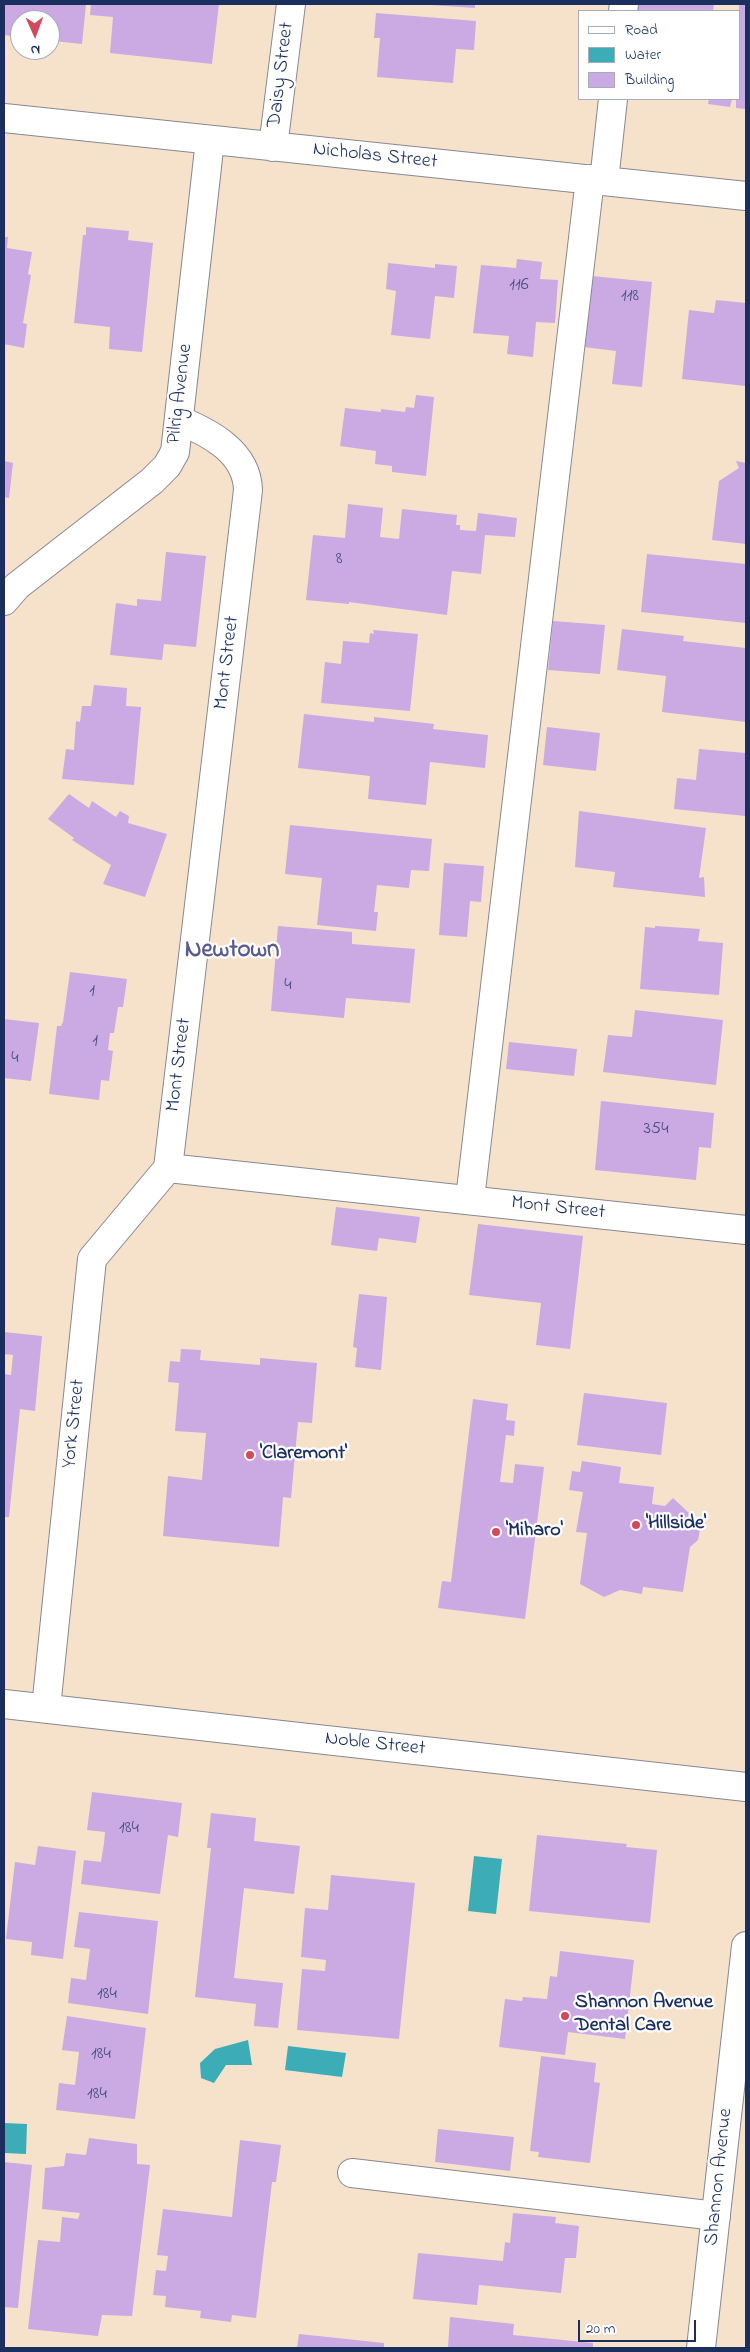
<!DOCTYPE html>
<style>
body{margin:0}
#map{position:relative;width:750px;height:2352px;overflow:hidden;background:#f6e2ca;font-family:"Indie Flower",sans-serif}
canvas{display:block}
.frame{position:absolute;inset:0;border:5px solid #1b2f5e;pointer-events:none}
.legend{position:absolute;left:578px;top:10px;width:162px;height:90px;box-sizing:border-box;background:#fff;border:1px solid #a4acbf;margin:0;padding:6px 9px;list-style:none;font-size:15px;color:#1b2f5e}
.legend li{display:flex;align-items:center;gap:10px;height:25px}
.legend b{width:25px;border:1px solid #a4acbf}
.north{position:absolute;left:10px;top:10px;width:50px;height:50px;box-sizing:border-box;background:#fff;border:1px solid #a4acbf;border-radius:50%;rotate:178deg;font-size:14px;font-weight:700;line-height:20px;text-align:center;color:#1b2f5e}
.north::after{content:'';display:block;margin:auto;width:18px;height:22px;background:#d1495b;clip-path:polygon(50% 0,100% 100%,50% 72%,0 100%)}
.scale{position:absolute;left:578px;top:2320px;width:118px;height:22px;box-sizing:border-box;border:2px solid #1b2f5e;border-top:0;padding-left:6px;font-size:15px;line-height:18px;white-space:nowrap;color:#1b2f5e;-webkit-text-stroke:4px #fff;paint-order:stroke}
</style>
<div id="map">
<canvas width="750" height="2352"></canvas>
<div class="frame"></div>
<ul class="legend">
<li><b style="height:6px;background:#fff"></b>Road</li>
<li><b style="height:14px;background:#3cadb7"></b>Water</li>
<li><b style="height:14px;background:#cba9e3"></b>Building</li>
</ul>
<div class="north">N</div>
<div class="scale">20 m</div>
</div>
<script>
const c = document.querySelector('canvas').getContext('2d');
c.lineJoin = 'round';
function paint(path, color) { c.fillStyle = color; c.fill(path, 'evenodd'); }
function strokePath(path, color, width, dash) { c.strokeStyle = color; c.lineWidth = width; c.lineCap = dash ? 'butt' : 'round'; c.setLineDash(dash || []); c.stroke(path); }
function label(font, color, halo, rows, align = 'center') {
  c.font = font + ' "Indie Flower",sans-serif'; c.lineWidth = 4.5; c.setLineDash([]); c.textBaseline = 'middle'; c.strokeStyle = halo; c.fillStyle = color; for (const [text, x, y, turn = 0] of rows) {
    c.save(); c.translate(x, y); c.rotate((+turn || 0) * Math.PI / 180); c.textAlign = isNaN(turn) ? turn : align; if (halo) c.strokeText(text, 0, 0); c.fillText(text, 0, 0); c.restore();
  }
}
paint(new Path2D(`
 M 474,1856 L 502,1859 L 496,1914 L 468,1911 Z
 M 248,2040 L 252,2065 L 226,2065 L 214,2083 L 201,2078 L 200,2063 L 215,2049 Z
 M 288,2046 L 346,2053 L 342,2077 L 285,2070 Z
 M 4,2123 L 27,2124 L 26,2154 L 4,2153 Z`), '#3cadb7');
paint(new Path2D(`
 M 4,4 L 86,4 L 82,44 L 54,41 L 53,49 L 50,49 L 50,20 L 20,20 L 20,37 L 4,35 Z
 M 91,4 L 219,4 L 212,64 L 110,53 L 113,17 L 90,15 Z
 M 416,4 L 475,4 L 475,8 Z
 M 637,4 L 714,4 L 713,11 L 636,11 Z
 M 739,4 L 746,4 L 746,109 L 736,108 L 736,99 L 739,99 Z
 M 376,13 L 476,21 L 474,50 L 456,49 L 453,83 L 377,77 L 380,38 L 374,38 Z
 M 709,99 L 732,99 L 730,107 L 708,104 Z
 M 86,227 L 129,231 L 128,240 L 153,243 L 142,352 L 109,349 L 110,327 L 74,323 L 83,235 L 86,235 Z
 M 4,237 L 8,237 L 7,248 L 32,252 L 28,274 L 31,275 L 23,323 L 27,324 L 24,348 L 4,344 Z
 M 517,259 L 542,262 L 540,279 L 558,280 L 555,323 L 536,322 L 533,357 L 507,354 L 509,336 L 473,333 L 481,265 L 516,268 Z
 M 388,263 L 435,268 L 435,264 L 457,266 L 454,298 L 435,296 L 430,339 L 391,335 L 396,291 L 386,289 Z
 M 592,276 L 652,282 L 642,387 L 612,384 L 616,351 L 584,347 Z
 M 716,300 L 746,303 L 746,386 L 682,379 L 689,310 L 714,313 Z
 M 416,395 L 434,397 L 426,476 L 392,472 L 392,466 L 375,464 L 376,451 L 340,446 L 345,408 L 381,412 L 381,409 L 405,412 L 406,407 L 414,408 Z
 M 4,461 L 13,463 L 9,498 L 4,497 Z
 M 736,461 L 746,463 L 746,544 L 712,540 L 719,481 L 739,468 Z
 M 348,504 L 383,508 L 380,537 L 399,539 L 402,509 L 457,515 L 456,525 L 460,525 L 460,530 L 476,531 L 478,513 L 517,518 L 515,537 L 485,535 L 481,574 L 452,571 L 447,615 L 349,602 L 349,604 L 306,600 L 313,535 L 345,538 Z
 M 166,552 L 206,556 L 196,647 L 164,644 L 162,660 L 110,655 L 116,603 L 137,606 L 137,599 L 161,601 Z
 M 647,554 L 746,564 L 746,623 L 641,612 Z
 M 553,621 L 605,625 L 600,674 L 548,670 Z
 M 622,629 L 684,636 L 683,641 L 746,648 L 746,722 L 662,712 L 666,676 L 617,670 Z
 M 373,630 L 418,634 L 410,711 L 321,703 L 325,662 L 341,664 L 343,641 L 369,643 L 370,633 L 374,634 Z
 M 94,685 L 127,688 L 126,706 L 141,707 L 134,785 L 62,779 L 66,749 L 74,750 L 76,721 L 80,722 L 82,706 L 91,706 Z
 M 304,714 L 374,722 L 374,717 L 434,724 L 433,729 L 488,735 L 485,768 L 430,762 L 426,805 L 368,799 L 370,776 L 298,768 Z
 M 547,727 L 600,733 L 596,771 L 543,765 Z
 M 699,749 L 746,753 L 746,816 L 674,809 L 677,778 L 696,780 Z
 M 69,794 L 89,808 L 92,801 L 116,817 L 120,811 L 129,816 L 128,823 L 167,834 L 145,897 L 103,884 L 111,865 L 72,840 L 74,838 L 48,819 Z
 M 579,811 L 706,828 L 699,878 L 704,877 L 705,897 L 613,887 L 615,872 L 575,867 Z
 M 290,825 L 432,839 L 429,871 L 411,870 L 409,888 L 377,885 L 374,912 L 378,912 L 376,931 L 317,925 L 322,878 L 285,874 Z
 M 444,863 L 484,866 L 481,902 L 470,901 L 467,937 L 439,935 Z
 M 278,926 L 352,932 L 352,944 L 415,949 L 410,1003 L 346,998 L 344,1018 L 271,1011 Z
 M 655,926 L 700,929 L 698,941 L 723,943 L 719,995 L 640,989 L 645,927 L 655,928 Z
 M 70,972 L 127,979 L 123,1007 L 118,1007 L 114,1033 L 110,1033 L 108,1050 L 113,1051 L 109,1081 L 101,1080 L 99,1100 L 49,1094 L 57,1026 L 61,1026 L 63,1022 Z
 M 635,1010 L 723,1020 L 716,1085 L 603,1072 L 608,1035 L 632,1037 Z
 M 4,1019 L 39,1023 L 31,1081 L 4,1078 Z
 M 509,1042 L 577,1049 L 574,1076 L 506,1069 Z
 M 601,1101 L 714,1113 L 711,1148 L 699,1147 L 696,1180 L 595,1170 Z
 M 336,1207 L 420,1217 L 416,1243 L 379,1238 L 377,1251 L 331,1245 Z
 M 478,1224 L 583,1236 L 570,1349 L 536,1345 L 541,1303 L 469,1295 Z
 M 359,1294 L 387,1297 L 381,1370 L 355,1367 L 357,1348 L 353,1347 Z
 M 4,1332 L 42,1336 L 35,1411 L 20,1409 L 9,1517 L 4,1517 L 4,1374 L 11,1375 L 13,1355 L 4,1354 Z
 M 181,1349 L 201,1350 L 200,1360 L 260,1365 L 260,1358 L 317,1363 L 312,1423 L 298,1422 L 291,1498 L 283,1497 L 279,1547 L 163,1536 L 168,1476 L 202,1480 L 206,1433 L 175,1431 L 179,1383 L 168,1382 L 170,1361 L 180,1362 Z
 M 584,1393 L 667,1403 L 661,1455 L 577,1445 Z
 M 473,1399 L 508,1404 L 506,1420 L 515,1421 L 514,1436 L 506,1435 L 500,1482 L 513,1483 L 515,1464 L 544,1467 L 525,1619 L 438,1608 L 442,1581 L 451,1582 Z
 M 582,1461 L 621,1467 L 619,1483 L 654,1487 L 652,1504 L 665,1506 L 673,1498 L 691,1515 L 688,1521 L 700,1530 L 698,1540 L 690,1547 L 683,1592 L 643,1587 L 642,1594 L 620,1590 L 604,1597 L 580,1584 L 587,1533 L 576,1532 L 583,1492 L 569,1490 L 572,1471 L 580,1472 Z
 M 92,1792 L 182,1803 L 178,1837 L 168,1835 L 160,1894 L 81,1884 L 84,1860 L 101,1862 L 104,1843 L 105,1832 L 87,1830 Z
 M 211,1813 L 256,1818 L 254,1841 L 300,1846 L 294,1894 L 244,1888 L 234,1978 L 283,1983 L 278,2028 L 254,2026 L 256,2004 L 195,1997 L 211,1848 L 207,1848 Z
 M 537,1835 L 627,1844 L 626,1847 L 657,1850 L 650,1923 L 529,1911 Z
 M 38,1846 L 76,1851 L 63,1959 L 31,1955 L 32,1942 L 6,1939 L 15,1862 L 35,1865 Z
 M 331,1875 L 415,1883 L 399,2039 L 297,2030 L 302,1969 L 325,1971 L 326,1960 L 301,1957 L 305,1908 L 328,1910 Z
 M 79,1912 L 158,1921 L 148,2014 L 68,2003 L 71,1978 L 86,1980 L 90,1949 L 74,1947 Z
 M 560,1951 L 634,1960 L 625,2039 L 568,2032 L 565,2055 L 499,2047 L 505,1999 L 522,2001 L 523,1997 L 547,1999 L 550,1976 L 557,1977 Z
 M 67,2016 L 146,2028 L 135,2119 L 56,2110 L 59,2083 L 75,2085 L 79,2052 L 62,2050 Z
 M 541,2056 L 596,2063 L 594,2082 L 600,2083 L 590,2163 L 538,2157 L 539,2152 L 530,2151 Z
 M 438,2129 L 514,2137 L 510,2171 L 435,2162 Z
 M 89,2138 L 137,2144 L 137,2164 L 150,2165 L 132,2316 L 102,2315 L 98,2336 L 28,2329 L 38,2240 L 60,2242 L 62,2217 L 78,2219 L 80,2213 L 42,2209 L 45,2168 L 64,2166 L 66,2153 L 86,2155 Z
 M 240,2140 L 281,2145 L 276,2182 L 272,2182 L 256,2318 L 232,2315 L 231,2322 L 200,2318 L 201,2311 L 165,2307 L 166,2296 L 153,2295 L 156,2270 L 166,2271 L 168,2256 L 157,2255 L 163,2209 L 232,2217 Z
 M 4,2162 L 32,2165 L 18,2308 L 4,2307 Z
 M 513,2213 L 556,2217 L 555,2223 L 579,2226 L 576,2258 L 565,2258 L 561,2293 L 479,2285 L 477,2305 L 413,2299 L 418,2253 L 503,2261 L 505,2242 L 510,2243 Z
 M 450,2317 L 514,2324 L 513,2335 L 593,2343 L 593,2348 L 448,2348 Z
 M 299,2334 L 384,2343 L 384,2348 L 297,2348 Z`), '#cba9e3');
const minor = new Path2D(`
 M 623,11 L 624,4
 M 4,118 L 746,196
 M 273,147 L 291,4
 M 604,181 L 613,99
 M 4,601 L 17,586 L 152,481 L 167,466 L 175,452 L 210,140
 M 168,1168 L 248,490 C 247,452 210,433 179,420
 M 168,1168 L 746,1230
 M 470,1199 L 590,179
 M 4,1704 L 746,1787
 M 46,1708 L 92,1259 L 168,1168
 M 352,2173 L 716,2216`);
const major = new Path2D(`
 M 701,2348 L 746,1946`);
strokePath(minor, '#888894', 30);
strokePath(major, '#888894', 30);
strokePath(minor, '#fff', 28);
strokePath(major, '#fff', 28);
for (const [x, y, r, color] of [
 [250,1455,5,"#d1495b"],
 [636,1525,5,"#d1495b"],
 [496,1532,5,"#d1495b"],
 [565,2016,5,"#d1495b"]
]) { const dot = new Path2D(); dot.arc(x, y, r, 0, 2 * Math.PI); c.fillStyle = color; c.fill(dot); strokePath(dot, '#fff', 2); }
label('18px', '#474e7f', null, [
 ["116",519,286],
 ["118",630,297],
 ["8",339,560],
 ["4",288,986],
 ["1",92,992],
 ["1",95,1042],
 ["4",15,1059],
 ["354",656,1130],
 ["184",129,1829],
 ["184",107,1995],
 ["184",101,2055],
 ["184",97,2095]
]);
label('20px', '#1b2f5e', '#fff', [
 ["Daisy Street",282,75,-83],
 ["Nicholas Street",375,157,6],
 ["Pilrig Avenue",181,394,-83],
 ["Mont Street",228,663,-83],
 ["Mont Street",180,1065,-83],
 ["Mont Street",558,1209,6],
 ["York Street",75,1424,-84],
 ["Noble Street",375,1745,6],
 ["Shannon Avenue",720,2177,-84]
]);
label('bold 20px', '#1b2f5e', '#fff', [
 ["'Claremont'",260,1455],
 ["'Hillside'",646,1525],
 ["'Miharo'",506,1532],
 ["Shannon Avenue",575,2004],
 ["Dental Care",575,2027]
], 'left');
label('bold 25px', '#595a8d', '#fff', [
 ["Newtown",232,952]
]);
</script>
